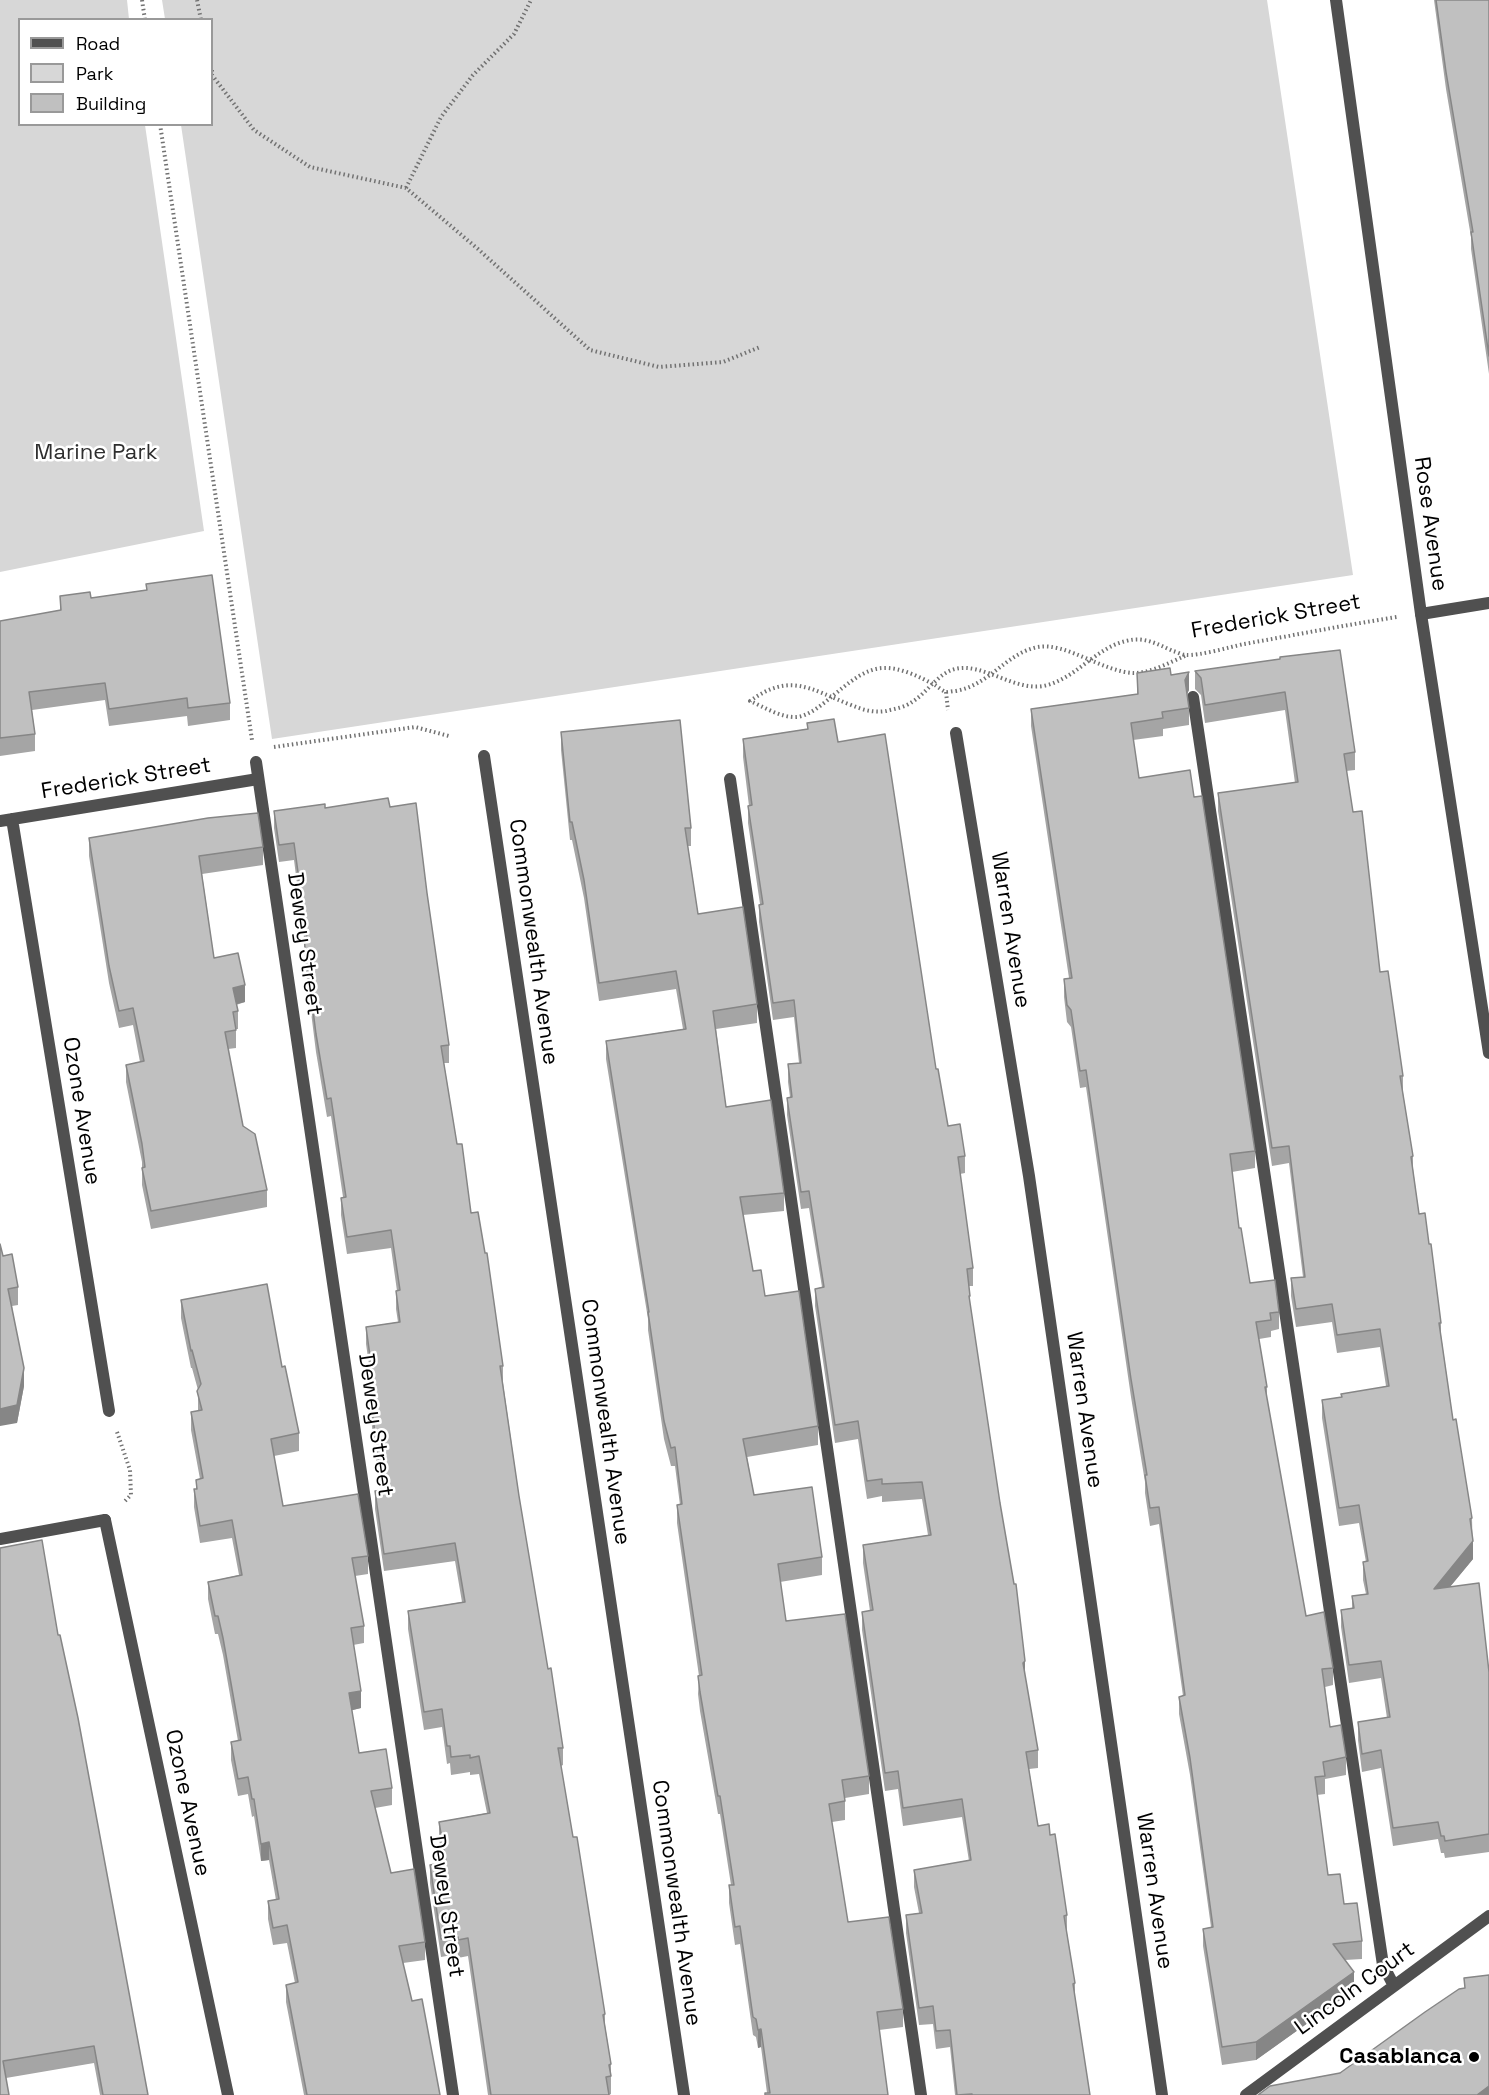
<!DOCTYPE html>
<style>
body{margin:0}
#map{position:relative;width:1489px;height:2095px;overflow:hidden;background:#fff;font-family:"Space Grotesk",sans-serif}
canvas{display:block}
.legend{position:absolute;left:18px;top:18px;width:195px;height:108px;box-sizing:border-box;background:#fff;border:2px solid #999;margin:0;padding:8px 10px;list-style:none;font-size:18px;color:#000}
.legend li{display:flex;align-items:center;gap:12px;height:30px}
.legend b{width:30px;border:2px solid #999}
</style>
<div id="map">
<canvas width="1489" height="2095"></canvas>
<ul class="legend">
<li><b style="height:8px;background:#505050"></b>Road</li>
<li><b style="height:16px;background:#d7d7d7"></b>Park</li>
<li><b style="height:16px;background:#c0c0c0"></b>Building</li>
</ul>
</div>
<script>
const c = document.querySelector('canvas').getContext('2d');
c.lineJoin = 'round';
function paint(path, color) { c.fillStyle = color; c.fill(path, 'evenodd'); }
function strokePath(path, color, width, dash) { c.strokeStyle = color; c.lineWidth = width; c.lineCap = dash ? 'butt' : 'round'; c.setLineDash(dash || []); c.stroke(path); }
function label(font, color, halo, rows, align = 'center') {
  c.font = font + ' "Space Grotesk",sans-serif'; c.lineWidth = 5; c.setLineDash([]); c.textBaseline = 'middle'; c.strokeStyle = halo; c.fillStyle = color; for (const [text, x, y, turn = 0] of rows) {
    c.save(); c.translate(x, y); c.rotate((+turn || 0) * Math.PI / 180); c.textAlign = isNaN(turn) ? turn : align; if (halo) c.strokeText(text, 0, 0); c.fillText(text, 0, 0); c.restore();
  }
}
paint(new Path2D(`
 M 0,0 L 127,0 L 129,19 L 20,20 L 20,124 L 145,125 L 204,531 L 0,572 Z
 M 162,0 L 1267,0 L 1353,575 L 272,739 L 181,125 L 212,124 L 212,20 L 165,19 Z`), '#d7d7d7');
strokePath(new Path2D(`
 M 142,0 L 145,20
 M 197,0 L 201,20
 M 212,70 L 212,75 L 254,130 L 310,167 L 406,188 L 478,249 L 590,350 L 659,367 L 723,362 L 760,347
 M 160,124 L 252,740
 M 406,188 L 441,117 L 473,75 L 514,34 L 531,0
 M 1185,656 C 1170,662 1151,673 1134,673 C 1103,672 1066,642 1038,647 C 1006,653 989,686 955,691 C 952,691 949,692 946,692 C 943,691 938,687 935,685 C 920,677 900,667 883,668 C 851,669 823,714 797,717 C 781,718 764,707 750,701 C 790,672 810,689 851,705 C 863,710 874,713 886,711 C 894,709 906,707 912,702 C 927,693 938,673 955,669 C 982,662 1014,691 1043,686 C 1075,680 1095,648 1126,641 C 1144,636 1157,644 1173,651 C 1177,652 1182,655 1186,655 C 1199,656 1230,647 1244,644 C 1295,635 1345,625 1397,617
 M 946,692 L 948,710
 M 274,747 L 415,727 L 449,736
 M 117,1432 L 130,1470 L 131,1495 L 123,1503`), '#727272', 4, [1.5, 3]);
strokePath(new Path2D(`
 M 1193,697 L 1383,1965 L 1394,1986
 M 256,762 L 453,2095
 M 730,779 L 921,2095
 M 0,1539 L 105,1520
 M 1246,2095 L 1489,1916`), '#505050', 12);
strokePath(new Path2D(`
 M 1421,614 L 1489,603
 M 956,733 L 1029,1176 L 1162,2095
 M 484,756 L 684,2095
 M 12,819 L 109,1411
 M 0,821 L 258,779
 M 105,1520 L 228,2095`), '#505050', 12);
strokePath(new Path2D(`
 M 1336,0 L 1421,614 L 1489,1053`), '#505050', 12);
paint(new Path2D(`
 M 1434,0 L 1489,0 L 1489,374 L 1471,249 L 1471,237 L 1446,89 Z
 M 146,584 L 230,703 L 230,720 L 188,726 L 187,716 L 109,726 L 105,700 L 32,710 L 35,734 L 35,751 L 0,756 L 0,621 L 60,611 L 60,596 L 91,598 L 146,590 Z
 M 1280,659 L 1355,752 L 1355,770 L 1346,771 L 1380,972 L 1403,1076 L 1403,1093 L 1413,1156 L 1413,1169 L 1419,1214 L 1441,1323 L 1441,1335 L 1453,1420 L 1472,1518 L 1473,1559 L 1450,1587 L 1489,1672 L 1489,1852 L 1445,1858 L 1444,1853 L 1441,1853 L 1438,1839 L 1393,1846 L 1381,1768 L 1362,1772 L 1358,1740 L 1358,1722 L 1387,1718 L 1381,1678 L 1349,1683 L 1341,1627 L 1341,1610 L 1352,1608 L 1352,1596 L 1366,1594 L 1363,1580 L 1363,1562 L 1366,1562 L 1359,1523 L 1339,1526 L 1322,1418 L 1322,1400 L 1341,1397 L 1386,1386 L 1380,1347 L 1337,1353 L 1332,1322 L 1296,1327 L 1291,1296 L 1291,1278 L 1303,1277 L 1289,1163 L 1272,1166 L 1218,811 L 1218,793 L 1295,783 L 1285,710 L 1205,723 L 1201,695 L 1195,689 L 1195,671 Z
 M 1137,673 L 1171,675 L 1189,690 L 1187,694 L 1189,708 L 1189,725 L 1163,729 L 1163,736 L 1133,740 L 1139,778 L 1194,797 L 1255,1151 L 1255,1168 L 1232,1172 L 1239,1228 L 1250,1283 L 1279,1312 L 1279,1329 L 1271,1331 L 1271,1337 L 1259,1339 L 1267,1387 L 1267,1399 L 1306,1616 L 1333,1668 L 1333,1685 L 1325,1687 L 1330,1727 L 1346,1757 L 1346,1775 L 1325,1779 L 1325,1794 L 1317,1795 L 1328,1875 L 1344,1904 L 1362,1941 L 1362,1959 L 1345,1960 L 1354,1990 L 1256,2060 L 1222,2065 L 1203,1946 L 1203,1929 L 1211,1927 L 1190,1775 L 1179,1714 L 1179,1697 L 1183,1696 L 1159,1524 L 1150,1526 L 1145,1493 L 1145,1482 L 1131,1397 L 1086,1087 L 1080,1088 L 1071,1027 L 1067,1022 L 1064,997 L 1064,979 L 1069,978 L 1031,726 L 1031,709 L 1137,694 Z
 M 807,723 L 838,742 L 936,1069 L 948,1126 L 965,1156 L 965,1173 L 960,1174 L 973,1268 L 973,1286 L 969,1286 L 970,1307 L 1025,1677 L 1038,1750 L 1038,1768 L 1029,1769 L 1038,1826 L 1067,1915 L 1067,1933 L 1075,1983 L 1075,1998 L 1090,2095 L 955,2095 L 950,2047 L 936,2049 L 933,2024 L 919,2025 L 906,1933 L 906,1915 L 919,1913 L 914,1887 L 914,1870 L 969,1861 L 962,1817 L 903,1826 L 898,1789 L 885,1791 L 862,1630 L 862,1612 L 870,1611 L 863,1563 L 863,1545 L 928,1535 L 922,1499 L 882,1502 L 882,1496 L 867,1499 L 858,1439 L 835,1443 L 815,1306 L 815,1289 L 822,1287 L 809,1208 L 801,1209 L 787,1115 L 787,1098 L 790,1097 L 788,1082 L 788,1064 L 799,1063 L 794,1017 L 773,1020 L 759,922 L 759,905 L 760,904 L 748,823 L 748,806 L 749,806 L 743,757 L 743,739 L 807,729 Z
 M 561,732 L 691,828 L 691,846 L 688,846 L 698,914 L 757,1004 L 757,1023 L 716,1029 L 726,1107 L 784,1193 L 784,1211 L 743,1215 L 753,1271 L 765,1296 L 818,1426 L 818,1445 L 747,1457 L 754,1495 L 822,1557 L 822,1575 L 780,1582 L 786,1621 L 869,1776 L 869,1794 L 845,1798 L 845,1820 L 832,1822 L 848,1922 L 903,2009 L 903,2027 L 879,2030 L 888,2095 L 767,2093 L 761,2047 L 758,2048 L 756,2037 L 753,2035 L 740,1944 L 735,1945 L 729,1903 L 729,1885 L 731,1885 L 720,1814 L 718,1814 L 700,1711 L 698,1694 L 699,1676 L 677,1523 L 677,1505 L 680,1505 L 675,1466 L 671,1466 L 664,1439 L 648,1330 L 648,1319 L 606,1059 L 606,1041 L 683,1029 L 676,989 L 599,1001 L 584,898 L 572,840 L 570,840 L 561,750 Z
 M 390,807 L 427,893 L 449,1045 L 449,1063 L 444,1063 L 457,1144 L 503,1366 L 503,1383 L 519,1496 L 548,1669 L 563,1748 L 563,1765 L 561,1766 L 573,1837 L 605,2014 L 605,2025 L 611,2064 L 611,2094 L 609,2095 L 488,2095 L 468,1956 L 458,1958 L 458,1954 L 441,1957 L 430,1883 L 430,1865 L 443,1863 L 439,1839 L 439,1822 L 487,1813 L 479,1774 L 470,1775 L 470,1772 L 451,1775 L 450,1763 L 447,1764 L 442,1727 L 424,1730 L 408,1629 L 408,1611 L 462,1602 L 455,1561 L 384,1571 L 375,1509 L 375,1491 L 380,1490 L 370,1411 L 370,1393 L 373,1392 L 366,1344 L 366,1327 L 398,1322 L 396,1309 L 396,1291 L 397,1291 L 391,1248 L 347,1254 L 341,1215 L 341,1198 L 343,1197 L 331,1116 L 327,1117 L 316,1052 L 304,956 L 304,938 L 294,860 L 279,862 L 274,828 L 274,811 L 325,808 Z
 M 89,838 L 263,847 L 263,865 L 202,874 L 214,958 L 245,1002 L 236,1005 L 238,1011 L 238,1029 L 236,1029 L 236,1048 L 228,1049 L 243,1126 L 267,1190 L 267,1207 L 151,1229 L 142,1185 L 142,1162 L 126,1082 L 126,1065 L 140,1062 L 133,1025 L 119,1028 L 109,983 L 89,856 Z
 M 3,1256 L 18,1287 L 18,1305 L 12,1306 L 24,1386 L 17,1423 Z
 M 181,1300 L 282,1367 L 299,1433 L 299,1451 L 274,1456 L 283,1506 L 368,1556 L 368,1574 L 355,1576 L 364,1626 L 364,1643 L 353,1645 L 361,1708 L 352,1710 L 359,1753 L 392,1788 L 392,1805 L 375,1808 L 391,1873 L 425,1942 L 425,1960 L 403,1963 L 412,2001 L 440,2095 L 304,2095 L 286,2002 L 286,1985 L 295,1983 L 287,1943 L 273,1945 L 268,1919 L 268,1901 L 276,1900 L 269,1860 L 261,1861 L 254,1816 L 252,1817 L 248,1794 L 238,1796 L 231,1760 L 231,1742 L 238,1741 L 223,1655 L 218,1634 L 215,1634 L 208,1599 L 208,1582 L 239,1575 L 232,1538 L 200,1543 L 194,1507 L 194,1489 L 196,1489 L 196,1480 L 200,1479 L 191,1430 L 191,1412 L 198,1411 L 198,1390 L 192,1368 L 191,1368 L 181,1318 Z
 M 0,1548 L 58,1635 L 148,2095 L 100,2095 L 94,2063 L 6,2078 L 0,2095 Z`), '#a5a5a5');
paint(new Path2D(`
 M 1189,672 L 1189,690 L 1185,698 L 1185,680 Z
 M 245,985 L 245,1002 L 233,1005 L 233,988 Z
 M 24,1368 L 24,1386 L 17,1423 L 0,1426 L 0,1409 Z
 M 1473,1541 L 1473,1559 L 1434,1606 L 1434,1589 Z
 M 1025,1661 L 1025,1679 L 1023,1663 Z
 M 361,1691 L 361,1708 L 349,1711 L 349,1693 Z
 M 269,1842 L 269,1860 L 261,1861 L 261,1844 Z
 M 1354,1972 L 1354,1990 L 1256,2060 L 1256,2042 Z
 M 761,2029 L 761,2047 L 758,2048 L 758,2030 Z
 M 1489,2086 L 1489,2095 L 1477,2095 Z`), '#868686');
const building = new Path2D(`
 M 1436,0 L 1489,0 L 1489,356 L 1471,232 L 1473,232 L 1446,72 Z
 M 212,575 L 230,703 L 188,708 L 187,698 L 109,709 L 105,683 L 29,692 L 35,734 L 0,738 L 0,621 L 61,610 L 60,596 L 90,592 L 91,598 L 147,590 L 146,584 Z
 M 1340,650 L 1355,752 L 1344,754 L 1353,812 L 1362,811 L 1380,972 L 1388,971 L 1403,1076 L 1400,1076 L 1413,1156 L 1411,1157 L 1419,1214 L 1425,1213 L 1429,1244 L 1431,1244 L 1441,1323 L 1439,1323 L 1453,1420 L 1456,1419 L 1472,1518 L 1470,1519 L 1473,1541 L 1434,1589 L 1479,1583 L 1489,1672 L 1489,1834 L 1445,1841 L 1444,1836 L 1441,1836 L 1438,1822 L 1393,1828 L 1381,1750 L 1362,1754 L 1358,1722 L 1390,1717 L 1381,1661 L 1349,1665 L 1341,1610 L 1354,1608 L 1352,1596 L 1368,1594 L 1363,1562 L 1368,1561 L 1359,1505 L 1339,1508 L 1322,1400 L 1342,1397 L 1341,1394 L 1389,1386 L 1380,1329 L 1337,1335 L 1332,1304 L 1296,1309 L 1291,1278 L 1305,1277 L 1289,1146 L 1272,1148 L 1218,793 L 1298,782 L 1285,692 L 1205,705 L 1201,678 L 1195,671 L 1280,659 L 1280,657 Z
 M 1170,668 L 1171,675 L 1189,672 L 1185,680 L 1189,708 L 1162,712 L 1163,718 L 1131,723 L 1139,778 L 1190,770 L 1194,797 L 1202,796 L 1255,1151 L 1230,1154 L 1239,1228 L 1241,1228 L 1250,1283 L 1275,1280 L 1279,1312 L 1270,1313 L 1271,1320 L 1256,1322 L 1267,1387 L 1265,1387 L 1306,1616 L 1324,1612 L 1333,1668 L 1322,1669 L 1330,1727 L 1341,1725 L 1346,1757 L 1323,1762 L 1325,1776 L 1315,1777 L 1328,1875 L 1340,1874 L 1344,1904 L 1357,1903 L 1362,1941 L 1333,1944 L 1354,1972 L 1256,2042 L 1222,2047 L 1203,1929 L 1213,1927 L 1190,1758 L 1179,1697 L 1185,1695 L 1159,1507 L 1150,1508 L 1145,1475 L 1147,1475 L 1131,1379 L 1086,1070 L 1080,1071 L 1071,1010 L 1067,1005 L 1064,979 L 1072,978 L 1031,709 L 1138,694 L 1137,673 Z
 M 834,719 L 838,742 L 885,734 L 936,1069 L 938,1069 L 948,1126 L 960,1124 L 965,1156 L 958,1157 L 973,1268 L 967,1269 L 970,1296 L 969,1296 L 1000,1503 L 1014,1584 L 1016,1584 L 1025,1661 L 1023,1663 L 1038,1750 L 1026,1752 L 1038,1826 L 1049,1824 L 1050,1835 L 1055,1834 L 1067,1915 L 1064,1916 L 1075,1983 L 1073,1984 L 1090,2095 L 972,2095 L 972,2094 L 957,2095 L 950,2030 L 936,2031 L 933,2006 L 919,2008 L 906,1915 L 922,1913 L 914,1870 L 971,1860 L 962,1799 L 903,1808 L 898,1771 L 885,1773 L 862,1612 L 873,1610 L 863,1545 L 931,1535 L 922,1482 L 882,1484 L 882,1479 L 867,1481 L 858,1421 L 835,1425 L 815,1289 L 824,1287 L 809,1191 L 801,1192 L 787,1098 L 792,1097 L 788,1064 L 801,1063 L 794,1000 L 773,1003 L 759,905 L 763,904 L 748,806 L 752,805 L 743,739 L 808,729 L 807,723 Z
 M 680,720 L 691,828 L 685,828 L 698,914 L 743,907 L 757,1004 L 713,1011 L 726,1107 L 771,1100 L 784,1193 L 740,1197 L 753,1271 L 761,1270 L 765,1296 L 799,1291 L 818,1426 L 743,1439 L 754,1495 L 812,1487 L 822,1557 L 778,1564 L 786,1621 L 845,1614 L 869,1776 L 842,1780 L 845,1801 L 829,1804 L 848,1922 L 889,1917 L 903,2009 L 877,2012 L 888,2095 L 765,2095 L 765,2093 L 770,2093 L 761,2029 L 758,2030 L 756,2019 L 753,2017 L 740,1926 L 735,1927 L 729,1885 L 734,1885 L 720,1796 L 718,1796 L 700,1692 L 698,1676 L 702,1675 L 677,1505 L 682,1504 L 675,1447 L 671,1448 L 664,1421 L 648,1312 L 649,1312 L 606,1041 L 686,1029 L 676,971 L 599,983 L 584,880 L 572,822 L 570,822 L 561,732 Z
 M 388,798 L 390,807 L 416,803 L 427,893 L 449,1045 L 441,1046 L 457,1144 L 462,1144 L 471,1213 L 478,1212 L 485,1253 L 487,1253 L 503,1366 L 500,1366 L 519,1496 L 548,1669 L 551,1668 L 563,1748 L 558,1748 L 573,1837 L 577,1837 L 605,2014 L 603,2015 L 611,2064 L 609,2065 L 611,2076 L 606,2077 L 609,2095 L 491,2095 L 468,1938 L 458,1940 L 458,1937 L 441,1939 L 430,1865 L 446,1862 L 439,1822 L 490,1813 L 479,1756 L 470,1758 L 470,1755 L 451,1757 L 450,1746 L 447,1746 L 442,1709 L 424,1712 L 408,1611 L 465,1602 L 455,1543 L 384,1554 L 375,1491 L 382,1490 L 370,1393 L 375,1392 L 366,1327 L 400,1322 L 396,1291 L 400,1290 L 391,1230 L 347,1237 L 341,1198 L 346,1197 L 331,1098 L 327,1099 L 316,1034 L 304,939 L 307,938 L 294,843 L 279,845 L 274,811 L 325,804 L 325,808 Z
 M 258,813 L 263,847 L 199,856 L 214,958 L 238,953 L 245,985 L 233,988 L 238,1011 L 233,1012 L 236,1030 L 225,1032 L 243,1126 L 255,1134 L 267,1190 L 151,1211 L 142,1168 L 145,1167 L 142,1144 L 126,1065 L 144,1061 L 133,1008 L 119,1011 L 109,966 L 89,838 L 208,818 Z
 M 0,1244 L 3,1256 L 12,1254 L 18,1287 L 8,1289 L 24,1368 L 17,1405 L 0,1409 Z
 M 267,1284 L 282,1367 L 285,1366 L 299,1433 L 271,1439 L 283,1506 L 358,1494 L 368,1556 L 352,1558 L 364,1626 L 351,1628 L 361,1691 L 349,1693 L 359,1753 L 386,1749 L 392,1788 L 371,1791 L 391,1873 L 414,1869 L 425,1942 L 399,1946 L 412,2001 L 422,1999 L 440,2095 L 307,2095 L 286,1985 L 298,1982 L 287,1925 L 273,1928 L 268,1901 L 279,1899 L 269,1842 L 261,1844 L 254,1799 L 252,1799 L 248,1777 L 238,1779 L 231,1742 L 241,1740 L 223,1638 L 218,1616 L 215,1616 L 208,1582 L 242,1575 L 232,1520 L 200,1526 L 194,1489 L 197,1489 L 196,1480 L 203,1478 L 191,1412 L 202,1410 L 197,1391 L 201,1384 L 192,1350 L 191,1351 L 181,1300 Z
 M 42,1540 L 58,1635 L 60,1635 L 78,1718 L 148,2095 L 103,2095 L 94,2046 L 3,2061 L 9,2095 L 0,2095 L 0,1548 Z
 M 1489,1975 L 1489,2086 L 1477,2095 L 1258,2095 L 1270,2086 L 1340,2073 L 1425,2012 L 1459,1989 L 1465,1988 L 1464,1978 Z`);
paint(building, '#c0c0c0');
strokePath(building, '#868686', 1.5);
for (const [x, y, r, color] of [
 [1474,2057,6,"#000"]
]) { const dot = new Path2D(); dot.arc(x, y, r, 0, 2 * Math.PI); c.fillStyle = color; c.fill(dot); strokePath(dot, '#fff', 2); }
label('22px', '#2e2e2e', '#fff', [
 ["Marine Park",96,453]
]);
label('22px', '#000', '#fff', [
 ["Rose Avenue",1430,524,82],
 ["Frederick Street",1276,617,-10],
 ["Frederick Street",126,779,-9],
 ["Warren Avenue",1010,930,81],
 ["Commonwealth Avenue",533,942,82],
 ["Dewey Street",304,944,82],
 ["Ozone Avenue",81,1111,81],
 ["Warren Avenue",1084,1410,82],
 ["Commonwealth Avenue",605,1422,82],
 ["Dewey Street",375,1425,82],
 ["Ozone Avenue",187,1803,78],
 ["Warren Avenue",1154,1891,82],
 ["Commonwealth Avenue",676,1903,82],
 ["Dewey Street",446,1906,82],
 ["Lincoln Court",1355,1989,-36]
]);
label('bold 22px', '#000', '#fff', [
 ["Casablanca",1462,2057]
], 'right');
</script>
